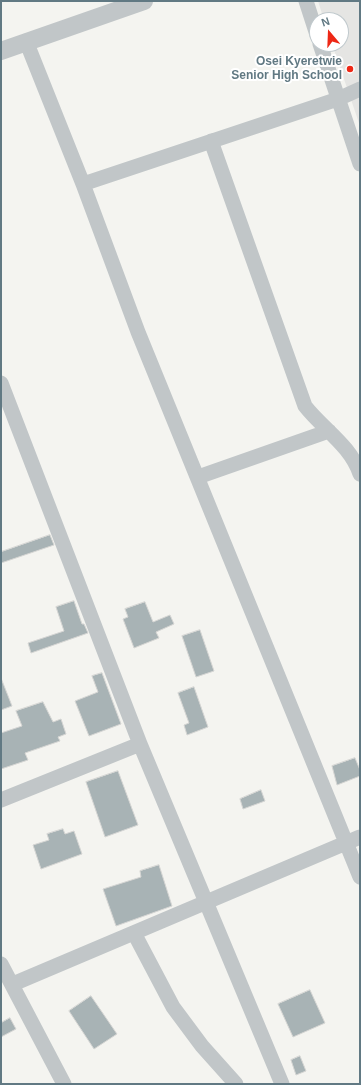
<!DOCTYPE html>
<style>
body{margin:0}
#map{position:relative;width:361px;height:1085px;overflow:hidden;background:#f4f4f0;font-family:Arial,sans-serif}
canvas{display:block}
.frame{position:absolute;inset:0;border:2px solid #617983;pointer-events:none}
.north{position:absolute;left:309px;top:12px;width:40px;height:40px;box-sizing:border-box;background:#fff;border:1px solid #c0c9cd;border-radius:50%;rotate:341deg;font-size:11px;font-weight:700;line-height:16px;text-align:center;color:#617983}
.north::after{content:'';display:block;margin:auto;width:14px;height:18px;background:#ee2816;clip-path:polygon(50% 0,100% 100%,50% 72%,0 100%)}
</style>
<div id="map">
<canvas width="361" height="1085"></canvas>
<div class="frame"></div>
<div class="north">N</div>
</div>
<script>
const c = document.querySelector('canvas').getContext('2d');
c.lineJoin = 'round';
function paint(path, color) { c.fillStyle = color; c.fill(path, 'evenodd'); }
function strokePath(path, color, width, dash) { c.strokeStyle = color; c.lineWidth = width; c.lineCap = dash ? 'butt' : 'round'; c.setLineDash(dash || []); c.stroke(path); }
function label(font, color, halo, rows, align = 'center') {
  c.font = font + ' Arial,sans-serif'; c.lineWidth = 4; c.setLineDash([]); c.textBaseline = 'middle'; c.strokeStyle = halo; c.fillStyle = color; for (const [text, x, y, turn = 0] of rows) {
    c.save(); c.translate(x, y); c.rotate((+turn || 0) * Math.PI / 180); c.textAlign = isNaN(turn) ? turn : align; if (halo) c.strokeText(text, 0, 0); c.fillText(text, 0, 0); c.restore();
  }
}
paint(new Path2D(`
 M 318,1 L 360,1 L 360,126 L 332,44 L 341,44 L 341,20 L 324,20 Z`), '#e5e5e3');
const building = new Path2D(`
 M 50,535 L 54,545 L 1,563 L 1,552 Z
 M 74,601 L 82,624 L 84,624 L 88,633 L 31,653 L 28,643 L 64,631 L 56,607 Z
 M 145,602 L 153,622 L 170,615 L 174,624 L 156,632 L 159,638 L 134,648 L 123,619 L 128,617 L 125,609 Z
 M 200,630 L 214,671 L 196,677 L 182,636 Z
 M 102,673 L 121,724 L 89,736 L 75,701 L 98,692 L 92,676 Z
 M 1,678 L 12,706 L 1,710 Z
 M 194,687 L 208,727 L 187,735 L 184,725 L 189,723 L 178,693 Z
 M 43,702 L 53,722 L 61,719 L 66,734 L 58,737 L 60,741 L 25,753 L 28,760 L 1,769 L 1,733 L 22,726 L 16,711 Z
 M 355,758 L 360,770 L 360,776 L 337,785 L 332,766 Z
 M 118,771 L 138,825 L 105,837 L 86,782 Z
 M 261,790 L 265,801 L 243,809 L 240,799 Z
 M 63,829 L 65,834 L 74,831 L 82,854 L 41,869 L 33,845 L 49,840 L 47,834 Z
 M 159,865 L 172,906 L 116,926 L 103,889 L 141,877 L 140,871 Z
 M 310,990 L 325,1023 L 293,1037 L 278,1004 Z
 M 91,996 L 117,1034 L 94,1049 L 69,1011 Z
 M 10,1018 L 16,1029 L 1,1037 L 1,1023 Z
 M 300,1056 L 306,1071 L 296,1075 L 291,1060 Z`);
paint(building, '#a8b3b5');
strokePath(building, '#d5d5d3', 1);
strokePath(new Path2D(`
 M 306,1 L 317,35
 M 26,41 L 83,184 L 138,332 L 360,877
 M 320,44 L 360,164
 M 211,141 L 305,406 C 323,429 351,446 360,474
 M 83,184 L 338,99 L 360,89
 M 1,383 L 140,744 L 282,1084
 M 198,477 L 329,431
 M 1,800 L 140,744
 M 134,933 L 173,1007 L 202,1046 L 236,1084
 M 1,964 L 64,1084
 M 13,984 L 360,837`), '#c1c6c8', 15);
strokePath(new Path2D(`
 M 1,51 L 144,1`), '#c1c6c8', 18);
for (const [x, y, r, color] of [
 [350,69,4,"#ee2816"]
]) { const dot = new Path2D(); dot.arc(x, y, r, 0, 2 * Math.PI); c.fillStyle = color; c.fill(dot); strokePath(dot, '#fff', 1.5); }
label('bold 12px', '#617983', '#fff', [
 ["Osei Kyeretwie",342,62],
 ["Senior High School",342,76]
], 'right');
</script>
